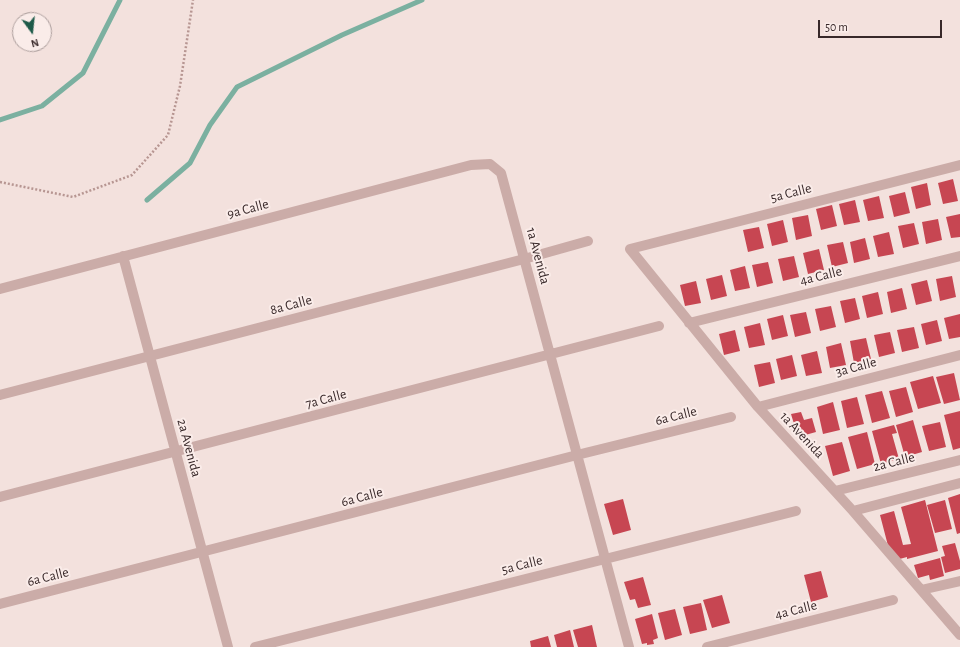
<!DOCTYPE html>
<style>
body{margin:0}
#map{position:relative;width:960px;height:647px;overflow:hidden;background:#f3e1dd;font-family:"Alegreya Sans",sans-serif}
canvas{display:block}
.north{position:absolute;left:12px;top:12px;width:40px;height:40px;box-sizing:border-box;background:#faece9;border:1px solid #ac9e9c;border-radius:50%;rotate:165deg;font-size:11px;font-weight:700;line-height:16px;text-align:center;color:#382829}
.north::after{content:'';display:block;margin:auto;width:14px;height:18px;background:#1d5a49;clip-path:polygon(50% 0,100% 100%,50% 72%,0 100%)}
.scale{position:absolute;left:818px;top:20px;width:124px;height:18px;box-sizing:border-box;border:2px solid #382829;border-top:0;padding-left:5px;font-size:12px;line-height:14px;white-space:nowrap;color:#382829;-webkit-text-stroke:3px #faece9;paint-order:stroke}
</style>
<div id="map">
<canvas width="960" height="647"></canvas>
<div class="north">N</div>
<div class="scale">50 m</div>
</div>
<script>
const c = document.querySelector('canvas').getContext('2d');
c.lineJoin = 'round';
function strokePath(path, color, width, dash) { c.strokeStyle = color; c.lineWidth = width; c.lineCap = dash ? 'butt' : 'round'; c.setLineDash(dash || []); c.stroke(path); }
function paint(path, color) { c.fillStyle = color; c.fill(path, 'evenodd'); }
function label(font, color, halo, rows, align = 'center') {
  c.font = font + ' "Alegreya Sans",sans-serif'; c.lineWidth = 4; c.setLineDash([]); c.textBaseline = 'middle'; c.strokeStyle = halo; c.fillStyle = color; for (const [text, x, y, turn = 0] of rows) {
    c.save(); c.translate(x, y); c.rotate((+turn || 0) * Math.PI / 180); c.textAlign = isNaN(turn) ? turn : align; if (halo) c.strokeText(text, 0, 0); c.fillText(text, 0, 0); c.restore();
  }
}
strokePath(new Path2D(`
 M 0,120 L 42,106 L 83,73 L 120,0
 M 147,200 L 190,163 L 210,125 L 237,87 L 342,35 L 422,0`), '#7bb0a0', 5);
paint(new Path2D(`
 M 953,179 L 958,201 L 943,204 L 938,183 Z
 M 927,183 L 931,205 L 916,209 L 911,187 Z
 M 905,192 L 910,213 L 894,217 L 889,196 Z
 M 879,196 L 884,218 L 868,221 L 863,200 Z
 M 855,200 L 860,222 L 844,225 L 839,204 Z
 M 832,205 L 837,226 L 821,230 L 816,209 Z
 M 960,214 L 960,237 L 951,238 L 946,217 Z
 M 808,215 L 812,236 L 796,240 L 792,218 Z
 M 938,219 L 942,240 L 926,244 L 922,222 Z
 M 783,220 L 788,242 L 772,246 L 767,224 Z
 M 914,223 L 919,244 L 903,248 L 898,226 Z
 M 759,227 L 764,248 L 748,252 L 743,230 Z
 M 889,232 L 894,254 L 878,257 L 873,236 Z
 M 865,238 L 870,259 L 854,263 L 850,242 Z
 M 843,242 L 848,263 L 832,267 L 827,245 Z
 M 819,249 L 824,270 L 808,274 L 803,253 Z
 M 794,256 L 799,277 L 783,281 L 778,259 Z
 M 768,262 L 773,283 L 757,287 L 752,265 Z
 M 745,266 L 750,288 L 735,291 L 730,270 Z
 M 722,275 L 727,296 L 711,300 L 706,279 Z
 M 952,276 L 956,297 L 940,301 L 936,279 Z
 M 927,280 L 932,301 L 916,305 L 911,284 Z
 M 696,281 L 701,303 L 685,306 L 680,285 Z
 M 902,288 L 907,309 L 891,313 L 887,292 Z
 M 878,292 L 883,314 L 867,318 L 862,296 Z
 M 855,298 L 860,319 L 845,323 L 840,301 Z
 M 831,306 L 836,327 L 820,331 L 815,309 Z
 M 806,312 L 811,333 L 795,337 L 790,315 Z
 M 960,314 L 960,337 L 949,339 L 944,318 Z
 M 783,315 L 788,336 L 772,340 L 767,319 Z
 M 937,320 L 942,341 L 926,345 L 921,324 Z
 M 760,323 L 765,345 L 749,348 L 744,327 Z
 M 914,327 L 919,348 L 902,352 L 897,330 Z
 M 735,330 L 740,351 L 724,355 L 719,334 Z
 M 890,332 L 895,353 L 879,357 L 874,335 Z
 M 866,338 L 871,359 L 854,363 L 850,341 Z
 M 841,343 L 846,365 L 830,368 L 826,347 Z
 M 817,351 L 822,373 L 806,376 L 801,355 Z
 M 792,355 L 797,376 L 781,380 L 776,359 Z
 M 770,362 L 775,383 L 759,387 L 754,365 Z
 M 954,373 L 960,400 L 944,404 L 936,377 Z
 M 933,376 L 941,403 L 918,409 L 910,382 Z
 M 906,387 L 913,412 L 896,417 L 889,391 Z
 M 882,391 L 890,418 L 872,423 L 865,395 Z
 M 857,397 L 864,424 L 847,428 L 841,401 Z
 M 833,402 L 840,430 L 823,434 L 817,407 Z
 M 960,411 L 960,448 L 953,450 L 944,415 Z
 M 801,412 L 804,420 L 812,418 L 816,432 L 798,437 L 791,414 Z
 M 913,420 L 922,452 L 905,457 L 896,425 Z
 M 940,422 L 946,447 L 929,451 L 922,426 Z
 M 894,425 L 897,433 L 892,434 L 899,459 L 881,464 L 872,431 Z
 M 867,432 L 875,464 L 857,469 L 848,437 Z
 M 842,442 L 850,471 L 833,476 L 825,446 Z
 M 960,494 L 960,533 L 957,534 L 948,498 Z
 M 623,499 L 631,530 L 613,535 L 604,504 Z
 M 925,500 L 938,551 L 907,559 L 907,557 L 892,561 L 880,515 L 894,511 L 903,545 L 911,544 L 901,507 Z
 M 945,500 L 952,529 L 935,533 L 927,505 Z
 M 955,543 L 960,561 L 960,569 L 945,573 L 941,557 L 945,556 L 942,546 Z
 M 940,558 L 944,576 L 930,580 L 929,575 L 918,578 L 914,565 Z
 M 821,571 L 828,597 L 811,602 L 804,575 Z
 M 643,577 L 651,605 L 638,608 L 635,599 L 630,600 L 624,582 Z
 M 722,595 L 730,623 L 712,628 L 703,600 Z
 M 701,603 L 707,630 L 690,634 L 683,607 Z
 M 675,609 L 682,635 L 665,640 L 658,613 Z
 M 652,614 L 658,638 L 653,640 L 654,644 L 647,645 L 647,643 L 642,644 L 635,619 Z
 M 592,625 L 597,647 L 578,647 L 573,630 Z
 M 570,630 L 574,647 L 557,647 L 554,635 Z
 M 548,636 L 551,647 L 531,647 L 530,641 Z`), '#c74652');
strokePath(new Path2D(`
 M 0,182 L 73,197 L 132,175 L 168,135 L 180,86 L 193,0`), '#b79692', 2.5, [2, 2]);
strokePath(new Path2D(`
 M 960,165 L 630,249 L 758,407 L 853,511 L 960,635
 M 123,256 L 228,647
 M 0,289 L 471,165 L 490,164 L 501,173 L 629,647
 M 689,323 L 960,256
 M 0,395 L 524,259 L 588,241
 M 758,407 L 960,355
 M 835,491 L 960,460
 M 0,497 L 659,326
 M 853,511 L 960,483
 M 921,590 L 960,581
 M 0,604 L 577,455 L 731,417
 M 255,647 L 796,511
 M 707,647 L 893,600`), '#cbaca8', 10);
label('14px', '#382829', '#faece9', [
 ["5a Calle",791,193,-14],
 ["9a Calle",248,209,-15],
 ["1a Avenida",538,256,75],
 ["4a Calle",821,276,-14],
 ["8a Calle",291,305,-15],
 ["3a Calle",856,367,-15],
 ["7a Calle",326,399,-15],
 ["6a Calle",676,416,-14],
 ["1a Avenida",802,435,47],
 ["2a Avenida",189,448,75],
 ["2a Calle",894,462,-14],
 ["6a Calle",362,497,-15],
 ["5a Calle",522,565,-14],
 ["6a Calle",48,577,-14],
 ["4a Calle",796,610,-14]
]);
</script>
